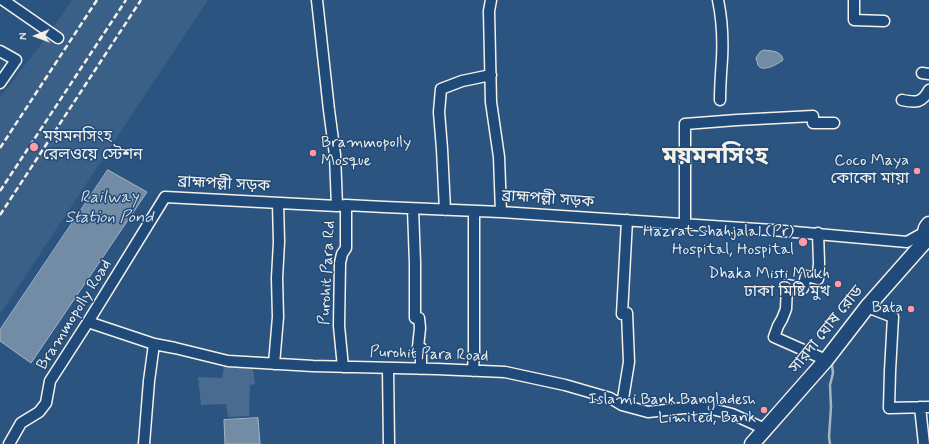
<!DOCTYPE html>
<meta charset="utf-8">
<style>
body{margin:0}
#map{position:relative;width:929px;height:444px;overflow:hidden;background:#2c5481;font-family:Mynerve,sans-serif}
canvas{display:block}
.north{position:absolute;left:16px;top:16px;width:40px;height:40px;-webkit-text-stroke:3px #1f4a7a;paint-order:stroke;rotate:269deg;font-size:11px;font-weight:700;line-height:16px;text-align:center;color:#f4f1e8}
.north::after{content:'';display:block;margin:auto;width:14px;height:18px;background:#f4f1e8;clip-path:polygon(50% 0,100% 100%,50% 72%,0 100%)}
</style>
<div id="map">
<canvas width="929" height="444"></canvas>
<div class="north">N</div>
</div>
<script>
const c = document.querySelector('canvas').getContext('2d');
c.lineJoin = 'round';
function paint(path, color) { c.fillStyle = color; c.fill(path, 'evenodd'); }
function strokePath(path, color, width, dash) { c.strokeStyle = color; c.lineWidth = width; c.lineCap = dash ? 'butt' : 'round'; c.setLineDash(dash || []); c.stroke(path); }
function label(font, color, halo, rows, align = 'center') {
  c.font = font + ' Mynerve,"Noto Sans Bengali",sans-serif'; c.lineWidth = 3; c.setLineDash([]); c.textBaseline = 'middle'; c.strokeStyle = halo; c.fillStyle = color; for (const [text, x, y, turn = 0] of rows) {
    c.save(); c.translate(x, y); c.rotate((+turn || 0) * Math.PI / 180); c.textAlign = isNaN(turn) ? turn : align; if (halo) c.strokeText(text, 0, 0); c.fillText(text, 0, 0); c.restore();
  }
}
paint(new Path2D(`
 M 72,0 L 208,0 L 0,314 L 0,97 L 46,38 Z`), '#3b6088');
paint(new Path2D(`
 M 224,367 L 253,369 L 255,384 L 250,385 L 249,416 L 228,417 L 226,404 L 201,405 L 198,377 L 222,378 Z`), '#496b90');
const water = new Path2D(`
 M 764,50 C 772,51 782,51 783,60 C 778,64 762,73 758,65 C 757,63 757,60 756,58 L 760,52 Z
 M 108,170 L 147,192 L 31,363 L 0,341 L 0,330 Z
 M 258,418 L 260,444 L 225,444 L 224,420 Z`);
paint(water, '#738ca6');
strokePath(water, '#a7b4c0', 1);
strokePath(new Path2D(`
 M 830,444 L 829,437 L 831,407 L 830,385 L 833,373 L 832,365`), '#a7b4c0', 2.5);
const minor = new Path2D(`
 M 3,0 L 58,38
 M 317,0 L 329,110 L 335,155 L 337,206
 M 491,0 L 489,11 L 491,102 L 499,157 L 501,212
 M 718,0 C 722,19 723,40 722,59 C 721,73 720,86 720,100
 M 854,0 L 854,20 L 884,21
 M 0,51 L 16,60 L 0,83
 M 922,73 L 929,74
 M 902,100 C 916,103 922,103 929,90
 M 413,209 L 415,263 L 415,318 L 419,318 L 420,328 L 418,347 L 421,348 L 421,369
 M 445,210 L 442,149 L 439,112 L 441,89 L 462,81 L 491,75
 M 685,224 L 685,124 L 737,120 L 813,116 L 813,123 L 834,123
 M 818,233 L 819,263 L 818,279 L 806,276 L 803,288 L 787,285 L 786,309 L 782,319 L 778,326 L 774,337 L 826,360
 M 867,307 L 893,317 L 890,371 L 889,408 L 929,407
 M 88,322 L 154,344 L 175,348 L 228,361 L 313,366 L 437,369 L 505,372 L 565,385 L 610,398 L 622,405 L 648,412 L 684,408 L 708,408 L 732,414 L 765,429
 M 274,364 L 278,317 L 277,278 L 279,242 L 278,203
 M 343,367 L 339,326 L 340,263 L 342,254 L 346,248 L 346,205
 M 388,368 L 389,444
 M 473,371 L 474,352 L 474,211
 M 622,405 L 629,362 L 627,313 L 622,314 L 627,220
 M 920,407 L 924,444
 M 9,444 L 21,423 L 39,412 L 46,403 L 50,381 L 88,322 L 165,197 L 337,206 L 346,205 L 384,207 L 501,212 L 772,230 L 907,242 L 925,232
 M 144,444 L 149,381 L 154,344`);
const secondary = new Path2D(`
 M 929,224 C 924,229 924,234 929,239
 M 752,444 L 826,360 L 867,307 L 928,238`);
strokePath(minor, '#f4f1e8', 13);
strokePath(secondary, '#f4f1e8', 17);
strokePath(minor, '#1f4a7a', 10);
strokePath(secondary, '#1f4a7a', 14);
strokePath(new Path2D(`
 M 0,148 L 97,0
 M 0,191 L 126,0
 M 0,215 L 141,0`), '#f4f1e8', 2.5, [6, 3]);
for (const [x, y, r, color] of [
 [34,147,5,"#ff9aa2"],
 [313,153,4,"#ff9aa2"],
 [917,171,4,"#ff9aa2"],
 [803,242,5,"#ff9aa2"],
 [838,284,4,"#ff9aa2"],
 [911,309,4,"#ff9aa2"],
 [764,410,4,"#ff9aa2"]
]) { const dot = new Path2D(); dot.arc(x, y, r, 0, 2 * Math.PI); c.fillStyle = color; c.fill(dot); strokePath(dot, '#1f4a7a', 1.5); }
label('16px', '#f4f1e8', '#1f4a7a', [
 ["ময়মনসিংহ",43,138,"left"],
 ["রেলওয়ে স্টেশন",43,156,"left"],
 ["Brammopolly",321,144,"left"],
 ["Mosque",321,162,"left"],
 ["Coco Maya",909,162],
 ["কোকো মায়া",909,180],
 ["Hazrat Shahjalal (Pr)",794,233],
 ["Hospital, Hospital",794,251],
 ["Dhaka Misti Mukh",830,275],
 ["ঢাকা মিষ্টি মুখ",830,293],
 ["Bata",903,309],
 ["Islami Bank Bangladesh",756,401],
 ["Limited, Bank",756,419]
], 'right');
label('16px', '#f4f1e8', '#1f4a7a', [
 ["ব্রাহ্মপল্লী সড়ক",224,185,3],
 ["ব্রাহ্মপল্লী সড়ক",548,200,4],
 ["Purohit Para Rd",328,273,-87],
 ["Brammopolly Road",75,315,-58],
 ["সারদা ঘোষ রোড",827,330,-51],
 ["Purohit Para Road",429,355,2]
]);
label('italic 17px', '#dadddb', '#1f4a7a', [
 ["Railway",109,198],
 ["Station Pond",109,218]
]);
label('bold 24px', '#f4f1e8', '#1f4a7a', [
 ["ময়মনসিংহ",715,158]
]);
</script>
